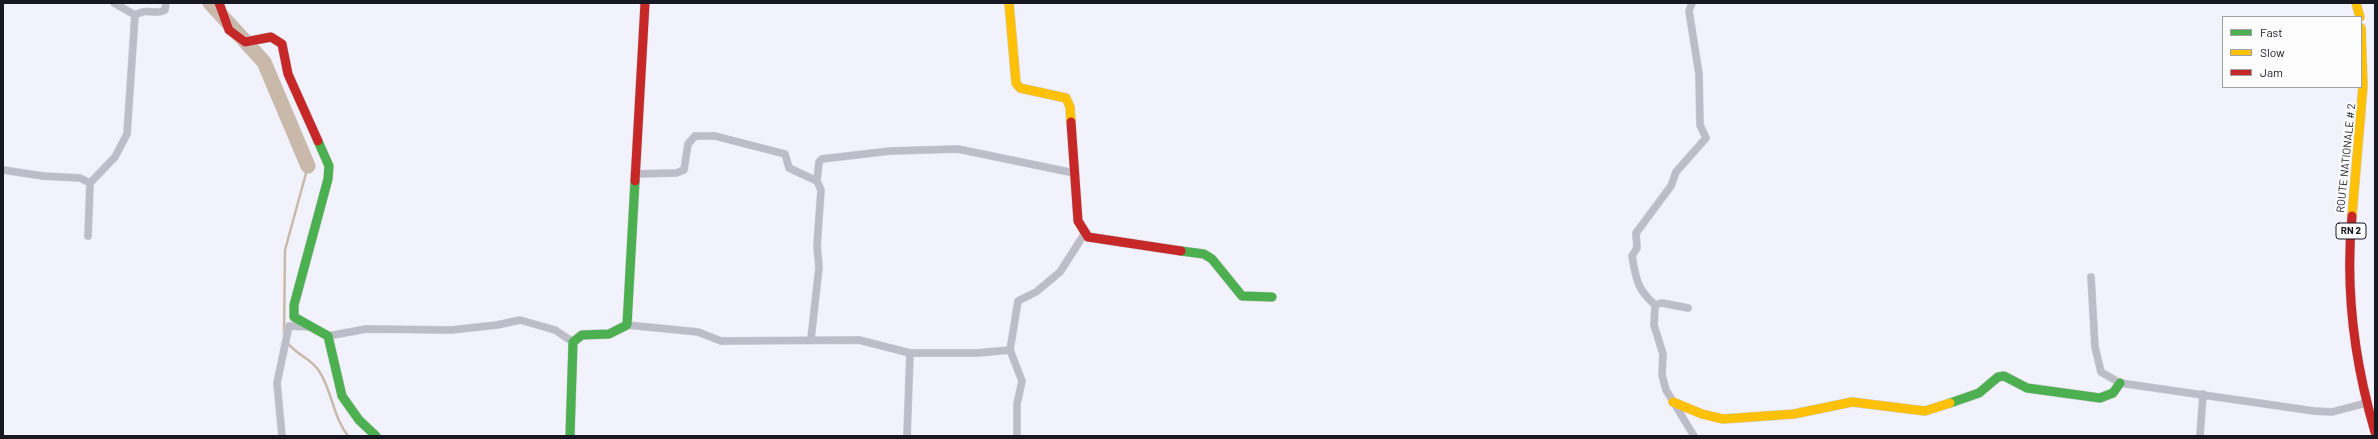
<!DOCTYPE html>
<style>
body{margin:0}
#map{position:relative;width:2378px;height:439px;overflow:hidden;background:#f1f2fb;font-family:Barlow,sans-serif}
canvas{display:block}
.frame{position:absolute;inset:0;border:4px solid #171821;pointer-events:none}
.legend{position:absolute;left:2222px;top:16px;width:140px;height:72px;box-sizing:border-box;background:#fdfdfd;border:1px solid #a1a1a5;margin:0;padding:5px 7px;list-style:none;font-size:12px;color:#171821}
.legend li{display:flex;align-items:center;gap:8px;height:20px}
.legend b{width:20px;border:1px solid #a1a1a5}
</style>
<div id="map">
<canvas width="2378" height="439"></canvas>
<div class="frame"></div>
<ul class="legend">
<li><b style="height:5px;background:#4caf50"></b>Fast</li>
<li><b style="height:5px;background:#ffc107"></b>Slow</li>
<li><b style="height:5px;background:#c62828"></b>Jam</li>
</ul>
</div>
<script>
const c = document.querySelector('canvas').getContext('2d');
c.lineJoin = 'round';
function strokePath(path, color, width, dash) { c.strokeStyle = color; c.lineWidth = width; c.lineCap = dash ? 'butt' : 'round'; c.setLineDash(dash || []); c.stroke(path); }
function label(font, color, halo, rows, align = 'center') {
  c.font = font + ' Barlow,sans-serif'; c.lineWidth = 4; c.setLineDash([]); c.textBaseline = 'middle'; c.strokeStyle = halo; c.fillStyle = color; for (const [text, x, y, turn = 0] of rows) {
    c.save(); c.translate(x, y); c.rotate((+turn || 0) * Math.PI / 180); c.textAlign = isNaN(turn) ? turn : align; if (halo) c.strokeText(text, 0, 0); c.fillText(text, 0, 0); c.restore();
  }
}
strokePath(new Path2D(`
 M 284,336 L 285,250 L 308,166
 M 287,342 C 297,356 310,357 319,371 C 332,390 333,417 348,436`), '#c9b9ab', 2.5);
strokePath(new Path2D(`
 M 210,3 L 264,62 L 308,166`), '#c9b9ab', 15);
const street = new Path2D(`
 M 114,3 L 135,15
 M 3,170 L 43,176 L 80,178 L 90,183
 M 634,174 L 676,173 L 684,170 L 688,144 L 695,136 L 715,136 L 785,154 L 789,168 L 817,181 L 821,190 L 817,246 L 819,267 L 811,339
 M 817,181 L 819,162 L 822,159 L 890,151 L 958,149 L 1074,173
 M 88,236 L 90,183 L 115,157 L 127,134 L 135,15 C 149,7 154,16 165,10 L 166,3
 M 2091,277 L 2095,347 L 2101,372 L 2120,383 L 2314,411 L 2332,412 L 2366,403
 M 1655,305 C 1637,289 1636,279 1632,256 L 1637,248 L 1636,233 L 1671,186 L 1676,172 L 1706,138 L 1700,125 L 1699,74 L 1689,11 L 1692,3
 M 1655,305 L 1654,325 L 1663,354 L 1662,375 L 1666,390 L 1694,436
 M 1655,305 L 1662,303 L 1688,308
 M 627,325 L 698,332 L 721,341 L 859,340 L 910,353 L 977,353 L 1010,350
 M 328,336 L 366,329 L 451,330 L 497,325 L 520,320 L 555,330 L 573,342
 M 282,436 L 277,383 L 289,326 L 312,327
 M 907,436 L 910,353
 M 1017,436 L 1017,404 L 1022,381 L 1010,350 L 1018,301 L 1036,292 L 1060,272 L 1085,233
 M 2200,436 L 2203,394`);
const fast = new Path2D(`
 M 318,141 L 329,166 L 328,179 L 294,305 L 294,317 L 328,336 L 342,396 L 359,420 L 376,436
 M 1181,251 L 1204,254 L 1212,259 L 1242,296 L 1272,297
 M 1950,403 L 1979,393 L 1998,377 L 2004,376 L 2027,388 L 2100,398 L 2113,393 L 2120,383
 M 570,436 L 573,342 L 582,335 L 609,334 L 627,325 L 635,181`);
const slow = new Path2D(`
 M 1009,3 L 1016,83 L 1020,88 L 1066,98 L 1070,107 L 1071,122
 M 2356,3 L 2360,17
 M 2352,216 L 2363,86 L 2361,28
 M 1673,402 L 1702,414 L 1723,419 L 1794,414 L 1852,402 L 1925,411 L 1950,403`);
const jam = new Path2D(`
 M 219,3 L 229,30 L 245,42 L 271,37 L 282,44 L 288,74 L 318,141
 M 1071,122 L 1078,221 L 1088,237 L 1181,251
 M 635,181 L 645,3
 M 2352,216 C 2345,290 2354,361 2375,432`);
strokePath(street, '#cfd0d7', 8);
strokePath(fast, '#cfd0d7', 10);
strokePath(slow, '#cfd0d7', 10);
strokePath(jam, '#cfd0d7', 10);
strokePath(street, '#bcbdc8', 7);
strokePath(fast, '#4caf50', 9);
strokePath(slow, '#ffc107', 9);
strokePath(jam, '#c62828', 9);
for (const [x, y, w] of [
 [2351,231,30]
]) { const box = new Path2D(); box.roundRect(x - w / 2, y - 8, w, 16, 3); c.fillStyle = '#fdfdfd'; c.fill(box); strokePath(box, '#171821', 1); }
label('bold 10px', '#171821', null, [
 ["RN 2",2351,231]
]);
label('11px', '#171821', '#fdfdfd', [
 ["ROUTE NATIONALE # 2",2346,158,-84]
]);
</script>
